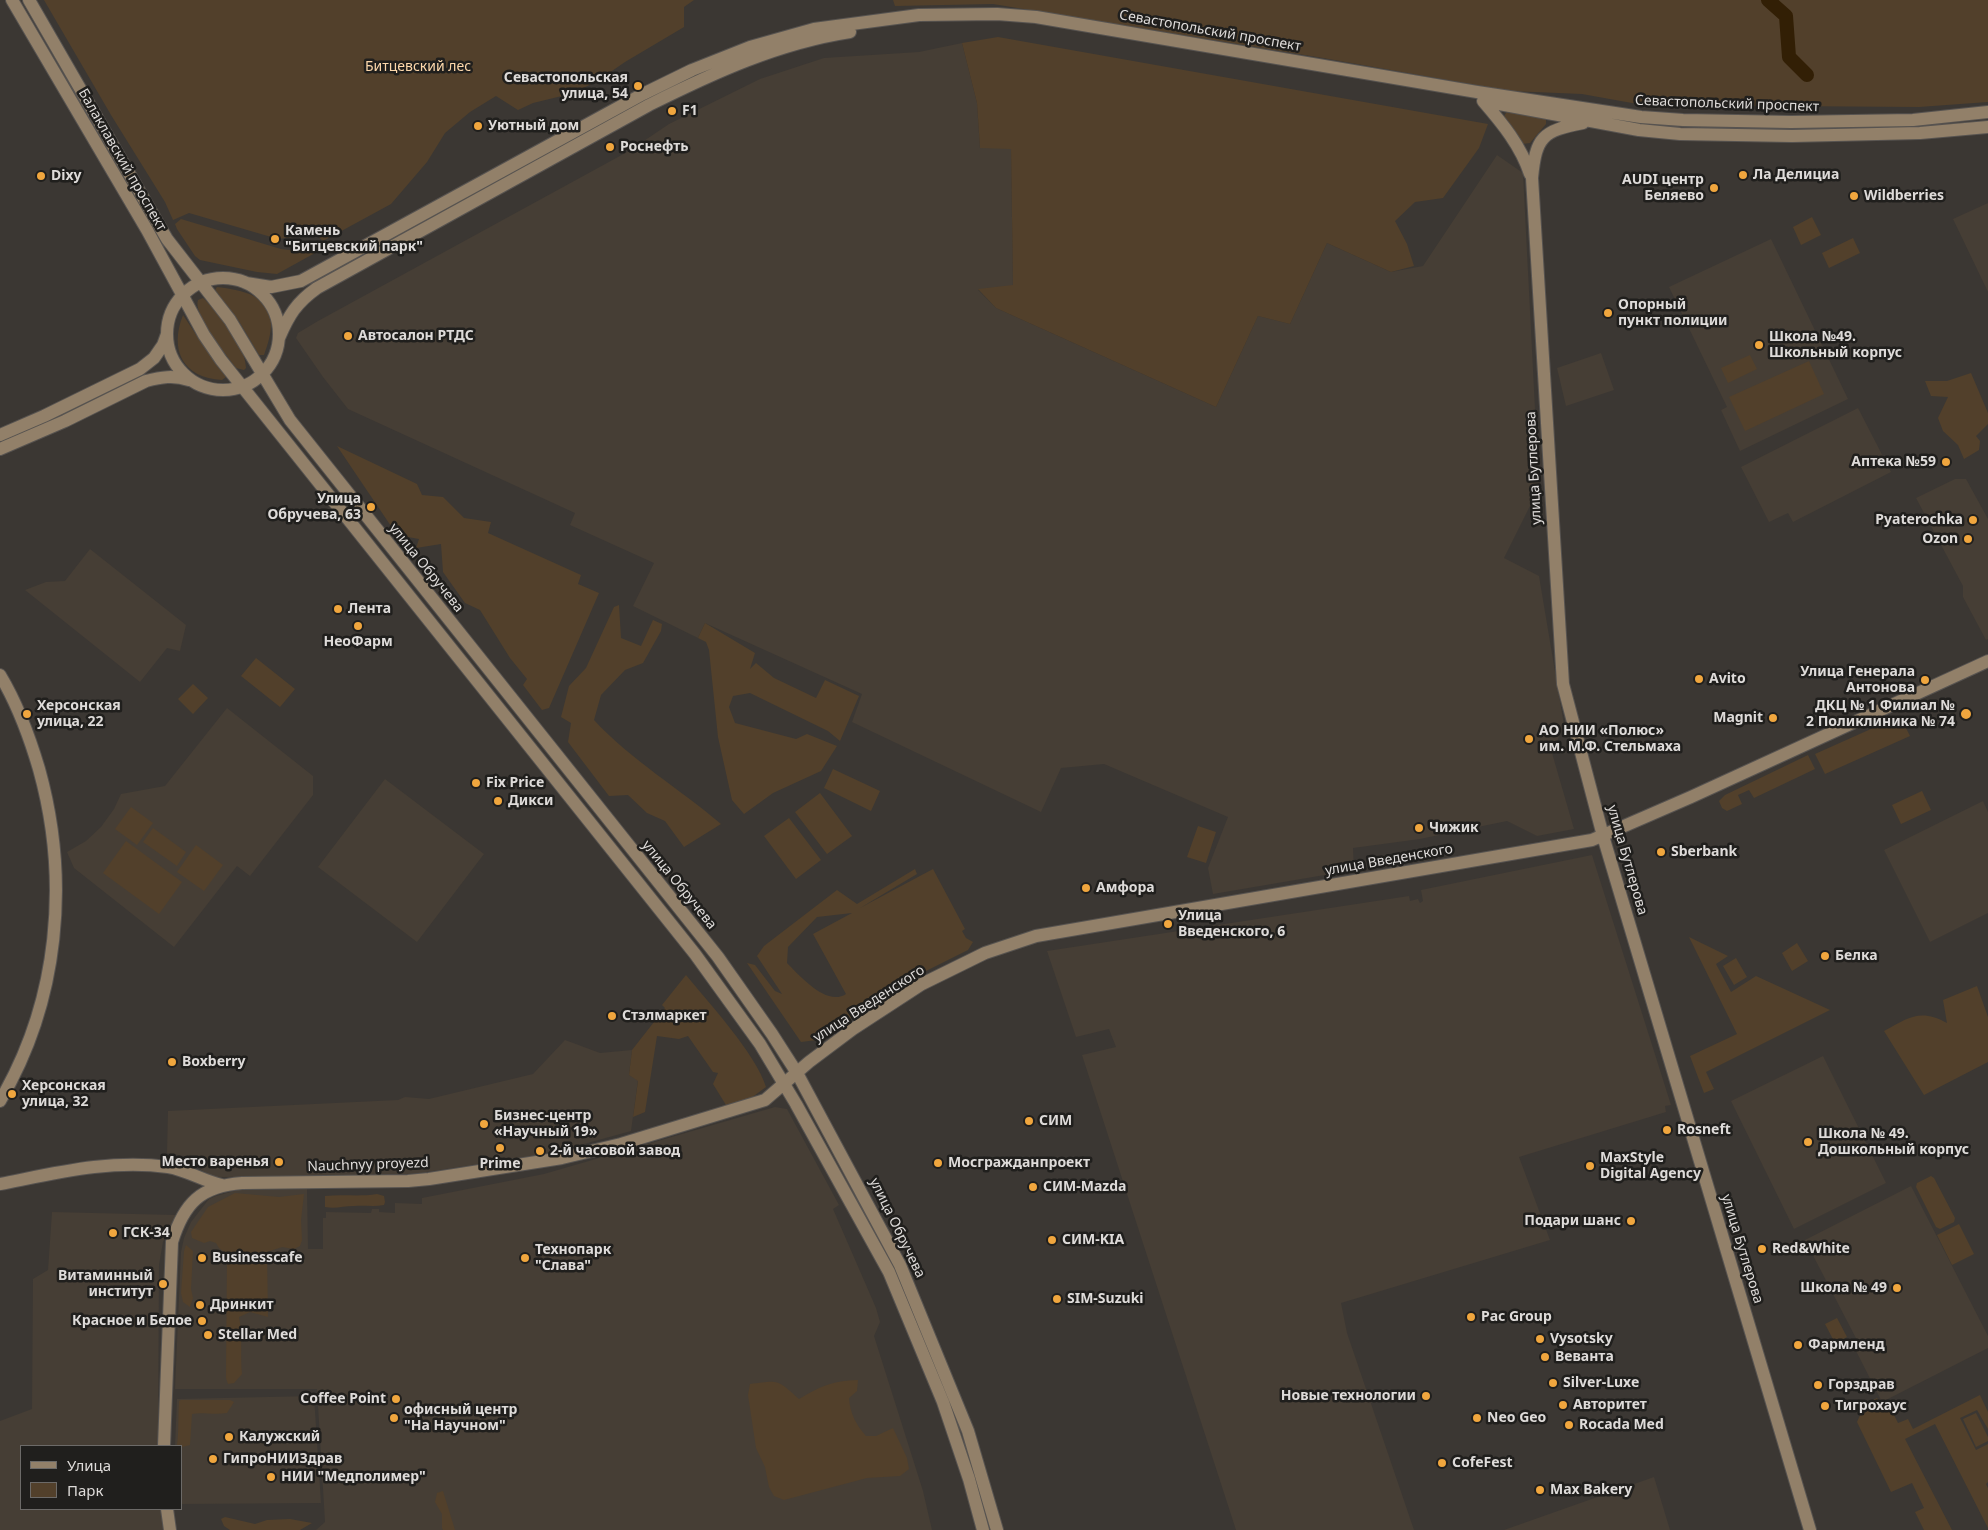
<!DOCTYPE html>
<meta charset="utf-8">
<style>
body{margin:0}
#map{position:relative;width:1988px;height:1530px;overflow:hidden;background:#3b3733;font-family:"Noto Sans",sans-serif}
canvas{display:block}
.legend{position:absolute;left:20px;top:1445px;width:162px;height:65px;box-sizing:border-box;background:#201f1d;border:1px solid #6c6a68;margin:0;padding:6px 9px;list-style:none;font-size:15px;color:#dedbd9}
.legend li{display:flex;align-items:center;gap:10px;height:25px}
.legend b{width:25px;border:1px solid #6c6a68}
</style>
<div id="map">
<canvas width="1988" height="1530"></canvas>
<ul class="legend">
<li><b style="height:6px;background:#928069"></b>Улица</li>
<li><b style="height:14px;background:#52402b"></b>Парк</li>
</ul>
</div>
<script>
const c = document.querySelector('canvas').getContext('2d');
c.lineJoin = 'round';
function paint(path, color) { c.fillStyle = color; c.fill(path, 'evenodd'); }
function strokePath(path, color, width, dash) { c.strokeStyle = color; c.lineWidth = width; c.lineCap = dash ? 'butt' : 'round'; c.setLineDash(dash || []); c.stroke(path); }
function label(font, color, halo, rows, align = 'center') {
  c.font = font + ' "Noto Sans",sans-serif'; c.lineWidth = 5; c.setLineDash([]); c.textBaseline = 'middle'; c.strokeStyle = halo; c.fillStyle = color; for (const [text, x, y, turn = 0] of rows) {
    c.save(); c.translate(x, y); c.rotate((+turn || 0) * Math.PI / 180); c.textAlign = isNaN(turn) ? turn : align; if (halo) c.strokeText(text, 0, 0); c.fillText(text, 0, 0); c.restore();
  }
}
paint(new Path2D(`
 M 962,43 L 977,103 L 980,148 L 1011,148 L 1013,286 L 978,290 L 996,308 L 1216,407 L 1258,316 L 1290,324 L 1327,243 L 1391,272 L 1423,266 L 1497,155 L 1523,173 L 1539,488 L 1504,558 L 1539,576 L 1564,725 L 1552,753 L 1574,829 L 1537,836 L 1507,821 L 1420,839 L 1353,848 L 1354,870 L 1213,894 L 1208,868 L 1228,817 L 1104,764 L 1061,768 L 1041,812 L 852,722 L 862,694 L 705,623 L 698,638 L 633,606 L 654,563 L 570,525 L 575,513 L 348,409 L 323,377 L 296,338 L 298,333 L 318,321 L 629,151 L 669,124 L 760,79 L 824,58 L 919,52 Z
 M 1988,203 L 1988,292 L 1953,219 Z
 M 1771,239 L 1848,399 L 1740,451 L 1721,410 L 1727,407 L 1669,287 Z
 M 1601,353 L 1614,390 L 1566,406 L 1557,368 Z
 M 1858,408 L 1891,472 L 1793,522 L 1788,513 L 1769,522 L 1741,467 Z
 M 1955,479 L 1966,479 L 1988,519 L 1988,639 L 1986,640 L 1963,597 L 1963,586 L 1916,498 Z
 M 90,549 L 186,625 L 180,651 L 167,648 L 140,682 L 25,590 L 46,582 L 65,581 Z
 M 227,708 L 313,776 L 313,795 L 250,876 L 237,866 L 174,947 L 74,868 L 67,852 L 86,841 L 101,827 L 114,809 L 121,794 L 165,786 Z
 M 385,779 L 484,854 L 417,942 L 318,867 Z
 M 1983,801 L 1988,812 L 1988,913 L 1930,942 L 1884,850 Z
 M 1592,855 L 1671,1105 L 1665,1106 L 1666,1112 L 1519,1157 L 1550,1240 L 1341,1303 L 1347,1333 L 1414,1530 L 1236,1530 L 1082,1055 L 1116,1047 L 1109,1029 L 1076,1037 L 1047,951 L 1409,896 L 1410,901 L 1418,899 L 1420,903 L 1423,901 L 1421,890 Z
 M 565,1040 L 600,1053 L 632,1050 L 629,1075 L 638,1080 L 631,1131 L 555,1152 L 420,1173 L 382,1176 L 215,1177 L 201,1170 L 198,1164 L 184,1156 L 167,1153 L 168,1111 L 398,1100 L 405,1097 L 429,1099 L 533,1074 Z
 M 1823,1056 L 1886,1183 L 1794,1229 L 1731,1101 Z
 M 775,1107 L 787,1109 L 839,1205 L 833,1209 L 876,1308 L 880,1322 L 874,1336 L 923,1491 L 932,1530 L 316,1530 L 325,1522 L 317,1389 L 175,1389 L 181,1252 L 184,1238 L 191,1222 L 209,1199 L 216,1196 L 238,1190 L 307,1189 L 308,1249 L 323,1249 L 323,1218 L 326,1218 L 326,1212 L 371,1213 L 372,1209 L 379,1209 L 379,1212 L 395,1213 L 395,1203 L 422,1204 L 422,1198 L 544,1174 Z
 M 1911,1186 L 1988,1336 L 1988,1348 L 1882,1402 L 1854,1347 L 1859,1344 L 1805,1240 Z
 M 52,1212 L 176,1215 L 163,1242 L 159,1265 L 158,1446 L 21,1446 L 21,1509 L 161,1509 L 165,1530 L 0,1530 L 0,1421 L 32,1409 L 33,1279 L 48,1270 Z
 M 314,1396 L 321,1503 L 181,1504 L 181,1446 L 175,1446 L 177,1399 Z
 M 1654,1477 L 1670,1530 L 1504,1530 Z`), '#463e35');
paint(new Path2D(`
 M 44,0 L 694,0 L 684,7 L 684,27 L 625,62 L 596,82 L 570,94 L 533,103 L 518,110 L 496,96 L 470,112 L 445,133 L 427,162 L 391,204 L 323,241 L 315,234 L 278,239 L 189,213 L 173,220 L 165,202 L 111,115 Z
 M 893,0 L 1988,0 L 1988,102 L 1919,107 L 1643,105 L 1582,94 L 1510,91 L 1323,58 L 993,4 L 895,6 Z
 M 998,37 L 1488,124 L 1479,148 L 1443,198 L 1415,202 L 1395,221 L 1407,244 L 1414,266 L 1391,272 L 1327,243 L 1290,324 L 1258,316 L 1216,407 L 996,308 L 978,289 L 1013,285 L 1011,149 L 980,148 L 977,103 L 962,43 Z
 M 1508,110 L 1546,117 L 1546,124 L 1530,143 L 1522,144 L 1504,116 Z
 M 1812,217 L 1821,235 L 1801,245 L 1793,227 Z
 M 181,219 L 281,249 L 315,253 L 277,274 L 257,272 L 200,260 L 195,256 L 177,229 L 175,224 Z
 M 1853,238 L 1860,253 L 1829,268 L 1822,253 Z
 M 217,287 C 263,292 283,307 264,355 L 259,355 L 240,323 L 215,290 Z
 M 203,298 C 219,312 246,347 246,368 L 244,370 L 236,368 L 232,363 C 223,350 193,314 198,300 Z
 M 183,315 L 203,345 L 225,375 L 226,377 L 222,380 C 183,378 169,350 183,315 Z
 M 1750,355 L 1757,369 L 1728,383 L 1721,368 Z
 M 1809,361 L 1824,394 L 1745,431 L 1729,397 Z
 M 1971,373 L 1988,413 L 1988,424 L 1976,436 L 1980,441 L 1979,450 L 1964,459 L 1958,445 L 1943,431 L 1938,418 L 1948,397 L 1931,396 L 1925,381 L 1947,381 Z
 M 337,446 L 417,484 L 422,495 L 443,497 L 464,518 L 491,522 L 488,533 L 581,575 L 578,584 L 599,593 L 549,708 L 542,710 L 523,685 L 527,679 L 510,658 L 480,610 L 465,603 L 443,572 L 441,544 L 416,548 L 419,539 L 397,535 Z
 M 619,605 L 621,638 L 641,646 L 653,620 L 662,624 L 661,631 L 643,663 L 625,670 L 601,695 L 594,720 C 631,760 680,789 721,824 L 684,847 L 665,821 L 647,813 L 628,795 L 609,796 L 568,742 L 571,723 L 561,717 L 569,686 L 586,668 L 614,607 Z
 M 705,623 L 755,653 L 750,669 L 756,663 L 774,678 L 816,698 L 825,680 L 859,696 L 840,741 L 828,731 L 750,693 L 733,696 L 729,707 L 735,723 L 796,739 L 807,734 L 837,746 L 821,771 L 773,793 L 744,814 L 732,800 L 718,737 L 709,650 L 706,642 L 698,638 Z
 M 256,658 L 295,689 L 280,707 L 241,676 Z
 M 193,684 L 208,698 L 193,714 L 178,699 Z
 M 1900,716 L 1910,736 L 1825,774 L 1815,754 Z
 M 1808,755 L 1815,769 L 1754,798 L 1749,790 L 1738,795 L 1742,804 L 1727,811 L 1722,808 L 1719,801 L 1725,795 Z
 M 833,769 L 880,791 L 871,811 L 824,788 Z
 M 1922,791 L 1931,810 L 1901,824 L 1892,805 Z
 M 820,793 L 852,836 L 827,854 L 795,812 Z
 M 131,807 L 153,823 L 137,845 L 115,829 Z
 M 789,818 L 821,860 L 796,879 L 764,836 Z
 M 1198,826 L 1216,832 L 1206,863 L 1187,857 Z
 M 153,828 L 186,852 L 177,866 L 143,842 Z
 M 126,841 L 182,882 L 159,914 L 103,873 Z
 M 196,845 L 223,865 L 204,891 L 177,872 Z
 M 915,869 L 917,874 L 860,908 L 933,869 L 965,929 L 962,931 L 966,938 L 973,942 L 968,950 L 912,978 L 817,1040 L 801,1042 L 747,963 L 755,965 L 775,991 L 782,994 L 757,956 L 764,946 L 837,890 L 857,904 ZM 852,913 L 813,934 L 846,994 C 827,1007 800,976 787,963 L 788,947 L 817,917 Z
 M 1689,937 L 1728,956 L 1716,964 L 1731,992 L 1756,976 L 1830,1010 L 1706,1072 L 1714,1089 L 1704,1093 L 1690,1056 L 1737,1034 Z
 M 1797,943 L 1808,961 L 1792,971 L 1782,953 Z
 M 1736,958 L 1747,977 L 1734,985 L 1723,966 Z
 M 686,975 C 709,1003 756,1054 766,1087 L 751,1098 L 726,1105 L 713,1084 L 718,1073 L 713,1072 L 688,1036 L 679,1039 L 657,1036 L 645,1112 L 633,1117 L 638,1081 L 629,1075 L 632,1050 L 665,1008 L 662,1005 Z
 M 1977,986 L 1988,1017 L 1988,1062 L 1924,1095 L 1884,1031 C 1908,1018 1920,1008 1947,1023 L 1943,1000 Z
 M 1931,1176 L 1934,1178 L 1955,1218 L 1954,1222 L 1940,1229 L 1936,1227 L 1916,1187 L 1917,1183 Z
 M 235,1193 L 279,1197 L 304,1194 L 301,1220 L 302,1240 L 300,1246 L 294,1249 L 282,1247 L 267,1252 L 268,1317 L 250,1312 L 239,1317 C 243,1336 240,1355 242,1374 L 234,1383 L 228,1384 L 226,1378 L 227,1254 L 219,1248 L 216,1243 L 210,1241 L 204,1243 L 192,1238 L 191,1232 L 208,1207 Z
 M 377,1194 L 384,1196 L 385,1202 L 384,1205 C 374,1207 364,1205 354,1206 C 343,1206 336,1209 325,1207 L 325,1196 C 343,1194 360,1197 377,1194 Z
 M 1959,1224 L 1974,1254 L 1952,1265 L 1937,1235 Z
 M 186,1245 L 193,1251 L 191,1289 L 193,1298 L 190,1307 L 183,1302 L 181,1293 L 184,1251 Z
 M 1837,1318 L 1847,1337 L 1835,1343 L 1825,1324 Z
 M 858,1380 L 857,1391 L 849,1398 C 850,1413 856,1425 866,1436 L 876,1436 L 893,1428 L 907,1458 L 909,1469 L 900,1476 L 867,1478 L 784,1500 L 774,1496 L 769,1487 L 765,1467 L 756,1448 L 748,1395 L 750,1384 C 779,1380 777,1379 799,1399 C 821,1386 832,1381 858,1380 Z
 M 1980,1395 L 1988,1412 L 1988,1429 L 1977,1410 L 1960,1418 L 1976,1450 L 1988,1444 L 1988,1482 L 1986,1484 L 1988,1488 L 1988,1528 L 1935,1424 L 1905,1439 L 1952,1530 L 1924,1530 L 1915,1512 L 1924,1508 L 1912,1483 L 1891,1492 L 1857,1422 L 1865,1404 L 1877,1398 L 1882,1406 L 1888,1403 L 1898,1423 L 1908,1419 L 1913,1429 Z
 M 181,1400 L 230,1400 L 234,1402 L 227,1413 C 215,1415 201,1412 192,1414 L 190,1445 L 182,1447 L 177,1445 C 179,1431 178,1416 179,1401 Z
 M 1976,1413 L 1988,1437 L 1988,1441 L 1976,1447 L 1963,1419 Z
 M 443,1491 L 455,1530 L 443,1530 L 442,1528 L 442,1514 L 435,1502 L 437,1493 Z
 M 225,1517 L 255,1524 L 267,1520 L 290,1519 L 312,1523 L 300,1530 L 230,1530 L 224,1526 L 221,1519 Z`), '#52402b');
strokePath(new Path2D(`
 M 1768,0 L 1786,16 L 1789,57 L 1807,75`), '#321f05', 14);
const secondary = new Path2D(`
 M 12,0 L 147,230 L 204,335 L 221,360 L 695,954 L 760,1044 L 796,1104 L 889,1272 L 943,1402 L 969,1479 L 983,1530
 M 29,0 L 167,239 L 230,320 L 290,420 L 718,957 L 772,1034 L 797,1073 L 900,1265 L 968,1431 L 997,1530
 M 1483,101 C 1502,123 1521,146 1530,174
 M 1494,103 L 1639,130 L 1680,134 L 1792,136 L 1920,133 L 1988,127
 M 1583,123 C 1542,131 1536,137 1532,178 L 1563,684 L 1603,836 L 1810,1530
 M167 334a56 56 0 1 1 112 0a56 56 0 1 1-112 0Z
 M 246,283 L 271,287 L 301,281 L 643,94 L 692,70 L 750,47 L 814,29 L 919,15 L 997,14 L 1036,17 L 1477,92 L 1641,117 L 1683,120 L 1791,122 L 1913,120 L 1988,112
 M 279,338 C 289,315 296,303 317,288 L 649,105 C 713,73 778,43 850,32
 M 0,435 L 44,416 L 140,369 L 154,358 L 163,345 L 167,334
 M 0,449 L 65,421 L 146,381 C 161,377 174,375 189,380
 M 0,675 C 18,705 29,735 39,769 C 70,880 59,1001 0,1101
 M 0,1184 C 56,1173 111,1159 168,1167 C 187,1170 203,1181 222,1185
 M 164,1446 L 172,1242 C 184,1203 201,1186 242,1183 L 408,1181 L 429,1179 L 562,1158 L 621,1144 L 765,1100 L 809,1062 L 853,1029 L 922,984 L 985,953 L 1036,936 L 1592,840 L 1691,797 L 1988,661
 M 167,1509 L 170,1530`);
strokePath(secondary, '#575350', 14);
strokePath(secondary, '#928069', 12);
for (const [x, y, r, color] of [
 [638,86,5,"#f0a63e"],
 [672,111,5,"#f0a63e"],
 [478,126,5,"#f0a63e"],
 [610,147,5,"#f0a63e"],
 [1743,175,5,"#f0a63e"],
 [41,176,5,"#f0a63e"],
 [1714,188,5,"#f0a63e"],
 [1854,196,5,"#f0a63e"],
 [275,239,5,"#f0a63e"],
 [1608,313,5,"#f0a63e"],
 [348,336,5,"#f0a63e"],
 [1759,345,5,"#f0a63e"],
 [1946,462,5,"#f0a63e"],
 [371,507,5,"#f0a63e"],
 [1973,520,5,"#f0a63e"],
 [1968,539,5,"#f0a63e"],
 [338,609,5,"#f0a63e"],
 [358,626,5,"#f0a63e"],
 [1699,679,5,"#f0a63e"],
 [1925,680,5,"#f0a63e"],
 [27,714,5,"#f0a63e"],
 [1966,714,6,"#f0a63e"],
 [1773,718,5,"#f0a63e"],
 [1529,739,5,"#f0a63e"],
 [476,783,5,"#f0a63e"],
 [498,801,5,"#f0a63e"],
 [1419,828,5,"#f0a63e"],
 [1661,852,5,"#f0a63e"],
 [1086,888,5,"#f0a63e"],
 [1168,924,5,"#f0a63e"],
 [1825,956,5,"#f0a63e"],
 [612,1016,5,"#f0a63e"],
 [172,1062,5,"#f0a63e"],
 [12,1094,5,"#f0a63e"],
 [1029,1121,5,"#f0a63e"],
 [484,1124,5,"#f0a63e"],
 [1667,1130,5,"#f0a63e"],
 [1808,1142,5,"#f0a63e"],
 [500,1148,5,"#f0a63e"],
 [540,1151,5,"#f0a63e"],
 [279,1162,5,"#f0a63e"],
 [938,1163,5,"#f0a63e"],
 [1590,1166,5,"#f0a63e"],
 [1033,1187,5,"#f0a63e"],
 [1631,1221,5,"#f0a63e"],
 [113,1233,5,"#f0a63e"],
 [1052,1240,5,"#f0a63e"],
 [1762,1249,5,"#f0a63e"],
 [202,1258,5,"#f0a63e"],
 [525,1258,5,"#f0a63e"],
 [163,1284,5,"#f0a63e"],
 [1897,1288,5,"#f0a63e"],
 [1057,1299,5,"#f0a63e"],
 [200,1305,5,"#f0a63e"],
 [1471,1317,5,"#f0a63e"],
 [202,1321,5,"#f0a63e"],
 [208,1335,5,"#f0a63e"],
 [1540,1339,5,"#f0a63e"],
 [1798,1345,5,"#f0a63e"],
 [1545,1357,5,"#f0a63e"],
 [1553,1383,5,"#f0a63e"],
 [1818,1385,5,"#f0a63e"],
 [1426,1396,5,"#f0a63e"],
 [396,1399,5,"#f0a63e"],
 [1563,1405,5,"#f0a63e"],
 [1825,1406,5,"#f0a63e"],
 [394,1418,5,"#f0a63e"],
 [1477,1418,5,"#f0a63e"],
 [1569,1425,5,"#f0a63e"],
 [229,1437,5,"#f0a63e"],
 [213,1459,5,"#f0a63e"],
 [1442,1463,5,"#f0a63e"],
 [271,1477,5,"#f0a63e"],
 [1540,1490,5,"#f0a63e"]
]) { const dot = new Path2D(); dot.arc(x, y, r, 0, 2 * Math.PI); c.fillStyle = color; c.fill(dot); strokePath(dot, '#201f1d', 2); }
label('14px', '#dedbd9', '#201f1d', [
 ["Севастопольский проспект",1210,31,10],
 ["Севастопольский проспект",1727,104,2],
 ["Балаклавский проспект",122,160,60],
 ["улица Бутлерова",1534,468,-93],
 ["улица Обручева",426,568,51],
 ["улица Введенского",1389,860,-10],
 ["улица Бутлерова",1627,860,74],
 ["улица Обручева",679,885,51],
 ["улица Введенского",869,1004,-33],
 ["Nauchnyy proyezd",368,1165,-2],
 ["улица Обручева",897,1228,64],
 ["улица Бутлерова",1742,1249,73]
]);
label('14px', '#fdd8ab', '#201f1d', [
 ["Битцевский лес",418,67]
]);
label('bold 14px', '#dedbd9', '#201f1d', [
 ["Севастопольская",628,78,"right"],
 ["улица, 54",628,94,"right"],
 ["F1",682,111],
 ["Уютный дом",488,126],
 ["Роснефть",620,147],
 ["Ла Делициа",1753,175],
 ["Dixy",51,176],
 ["AUDI центр",1704,180,"right"],
 ["Беляево",1704,196,"right"],
 ["Wildberries",1864,196],
 ["Камень",285,231],
 ["\"Битцевский парк\"",285,247],
 ["Опорный",1618,305],
 ["пункт полиции",1618,321],
 ["Автосалон РТДС",358,336],
 ["Школа №49.",1769,337],
 ["Школьный корпус",1769,353],
 ["Аптека №59",1936,462,"right"],
 ["Улица",361,499,"right"],
 ["Обручева, 63",361,515,"right"],
 ["Pyaterochka",1963,520,"right"],
 ["Ozon",1958,539,"right"],
 ["Лента",348,609],
 ["НеоФарм",358,642,"center"],
 ["Улица Генерала",1915,672,"right"],
 ["Антонова",1915,688,"right"],
 ["Avito",1709,679],
 ["Херсонская",37,706],
 ["улица, 22",37,722],
 ["ДКЦ № 1 Филиал №",1955,706,"right"],
 ["2 Поликлиника № 74",1955,722,"right"],
 ["Magnit",1763,718,"right"],
 ["АО НИИ «Полюс»",1539,731],
 ["им. М.Ф. Стельмаха",1539,747],
 ["Fix Price",486,783],
 ["Дикси",508,801],
 ["Чижик",1429,828],
 ["Sberbank",1671,852],
 ["Амфора",1096,888],
 ["Улица",1178,916],
 ["Введенского, 6",1178,932],
 ["Белка",1835,956],
 ["Стэлмаркет",622,1016],
 ["Boxberry",182,1062],
 ["Херсонская",22,1086],
 ["улица, 32",22,1102],
 ["Бизнес-центр",494,1116],
 ["«Научный 19»",494,1132],
 ["СИМ",1039,1121],
 ["Rosneft",1677,1130],
 ["Школа № 49.",1818,1134],
 ["Дошкольный корпус",1818,1150],
 ["2-й часовой завод",550,1151],
 ["MaxStyle",1600,1158],
 ["Digital Agency",1600,1174],
 ["Место варенья",269,1162,"right"],
 ["Мосгражданпроект",948,1163],
 ["Prime",500,1164,"center"],
 ["СИМ-Mazda",1043,1187],
 ["Подари шанс",1621,1221,"right"],
 ["ГСК-34",123,1233],
 ["СИМ-KIA",1062,1240],
 ["Red&White",1772,1249],
 ["Технопарк",535,1250],
 ["\"Слава\"",535,1266],
 ["Businesscafe",212,1258],
 ["Витаминный",153,1276,"right"],
 ["институт",153,1292,"right"],
 ["Школа № 49",1887,1288,"right"],
 ["SIM-Suzuki",1067,1299],
 ["Дринкит",210,1305],
 ["Pac Group",1481,1317],
 ["Красное и Белое",192,1321,"right"],
 ["Stellar Med",218,1335],
 ["Vysotsky",1550,1339],
 ["Фармленд",1808,1345],
 ["Веванта",1555,1357],
 ["Silver-Luxe",1563,1383],
 ["Горздрав",1828,1385],
 ["Новые технологии",1416,1396,"right"],
 ["Coffee Point",386,1399,"right"],
 ["Авторитет",1573,1405],
 ["Тигрохаус",1835,1406],
 ["офисный центр",404,1410],
 ["\"На Научном\"",404,1426],
 ["Neo Geo",1487,1418],
 ["Rocada Med",1579,1425],
 ["Калужский",239,1437],
 ["ГипроНИИЗдрав",223,1459],
 ["CofeFest",1452,1463],
 ["НИИ \"Медполимер\"",281,1477],
 ["Max Bakery",1550,1490]
], 'left');
</script>
